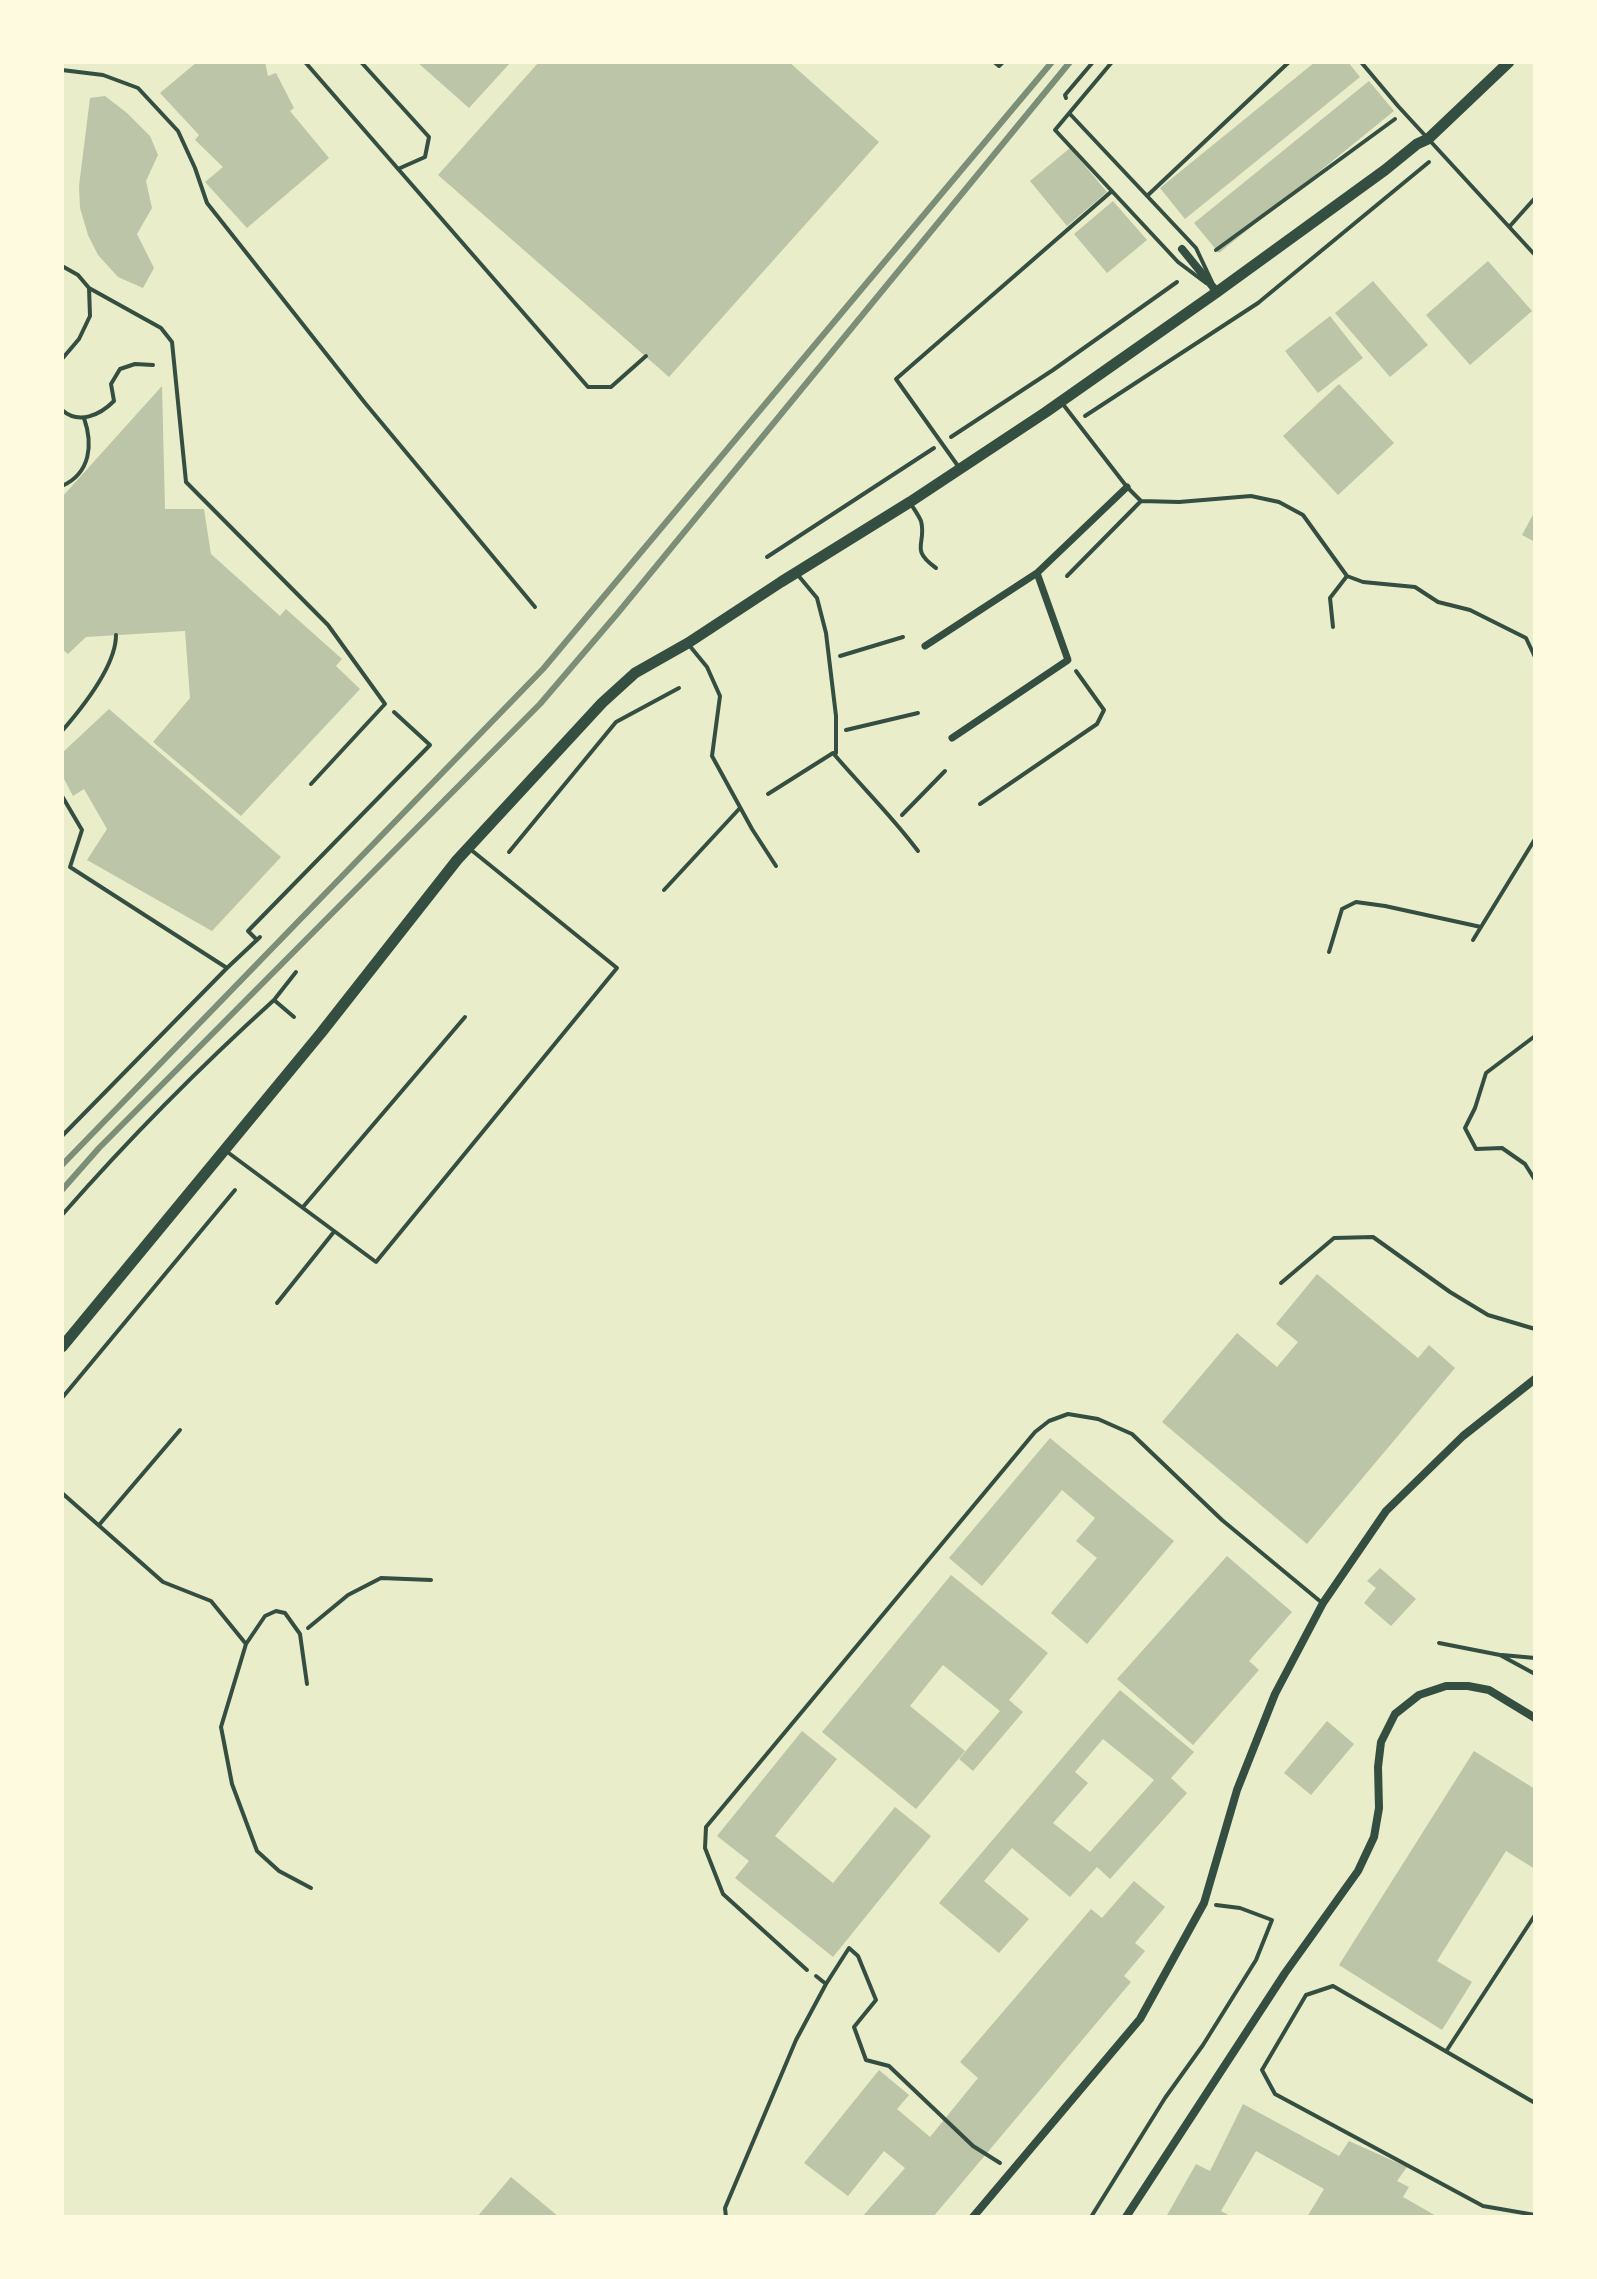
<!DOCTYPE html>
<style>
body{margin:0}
#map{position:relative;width:1597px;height:2279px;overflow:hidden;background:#e9edc9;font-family:"Open Sans",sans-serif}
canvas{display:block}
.frame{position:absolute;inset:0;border:64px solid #fefae0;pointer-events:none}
</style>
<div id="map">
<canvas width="1597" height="2279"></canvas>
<div class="frame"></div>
</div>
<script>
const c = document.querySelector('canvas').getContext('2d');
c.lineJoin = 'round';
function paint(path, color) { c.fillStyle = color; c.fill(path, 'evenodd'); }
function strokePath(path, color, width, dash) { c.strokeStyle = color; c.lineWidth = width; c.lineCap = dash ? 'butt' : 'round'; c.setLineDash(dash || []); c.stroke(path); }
paint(new Path2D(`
 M 197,62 L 265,62 L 268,76 L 276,73 L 294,108 L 290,111 L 329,158 L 247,228 L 205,182 L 223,167 L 195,140 L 199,135 L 160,93 Z
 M 417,62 L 511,62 L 469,108 Z
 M 539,62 L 789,62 L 879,142 L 669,377 L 438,175 Z
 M 1315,62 L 1348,62 L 1360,77 L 1185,219 L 1160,188 Z
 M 1369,81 L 1394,111 L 1219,253 L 1194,223 Z
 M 105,96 L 127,113 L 150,136 L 158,155 L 146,181 L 152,208 L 137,234 L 154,268 L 143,288 L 118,277 L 98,255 L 88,235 L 80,208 L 79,186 L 90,98 Z
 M 1070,148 L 1107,192 L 1067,226 L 1030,181 Z
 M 1113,201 L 1147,240 L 1107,273 L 1074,234 Z
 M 1488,261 L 1532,311 L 1470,365 L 1426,315 Z
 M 1373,281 L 1428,345 L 1390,377 L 1335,313 Z
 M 1330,316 L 1363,358 L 1318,393 L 1285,351 Z
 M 1339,384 L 1394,443 L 1338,495 L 1283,436 Z
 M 162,386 L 165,509 L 204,509 L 211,554 L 280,616 L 286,609 L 342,659 L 336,666 L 360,689 L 241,816 L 153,742 L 190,698 L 185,631 L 86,637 L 68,654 L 62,649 L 62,497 Z
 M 1535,511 L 1535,542 L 1522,535 Z
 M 109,709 L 281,857 L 212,931 L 87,860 L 107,829 L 84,789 L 73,796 L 62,775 L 62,753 Z
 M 1317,1274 L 1418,1358 L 1429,1345 L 1455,1368 L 1307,1544 L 1162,1422 L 1237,1333 L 1277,1367 L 1298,1342 L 1276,1324 Z
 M 1050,1438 L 1174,1541 L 1087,1644 L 1051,1613 L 1097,1558 L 1076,1541 L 1095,1518 L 1062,1490 L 982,1586 L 949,1558 Z
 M 1227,1556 L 1292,1612 L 1249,1661 L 1259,1670 L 1193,1745 L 1117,1679 Z
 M 1380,1568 L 1416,1599 L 1391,1626 L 1364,1603 L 1376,1588 L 1367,1581 Z
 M 951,1575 L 1048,1653 L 1009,1700 L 1023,1712 L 973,1771 L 959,1759 L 1000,1711 L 943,1665 L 910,1706 L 965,1751 L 916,1809 L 822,1732 Z
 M 1120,1690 L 1194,1752 L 1171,1778 L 1187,1793 L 1110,1879 L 1097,1867 L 1070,1897 L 1012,1848 L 984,1881 L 1029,1919 L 999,1953 L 939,1903 ZM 1103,1739 L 1154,1780 L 1090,1852 L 1053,1823 L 1088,1783 L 1075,1772 Z
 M 1327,1721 L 1354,1744 L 1311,1795 L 1284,1773 Z
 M 802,1731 L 837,1759 L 775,1836 L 833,1883 L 895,1807 L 931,1836 L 833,1957 L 735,1878 L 749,1861 L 717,1836 Z
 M 1474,1751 L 1535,1789 L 1535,1869 L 1506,1851 L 1437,1961 L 1472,1982 L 1442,2030 L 1339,1965 Z
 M 1134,1881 L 1165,1907 L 1135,1943 L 1145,1951 L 1124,1976 L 1131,1982 L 933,2217 L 862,2217 L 905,2168 L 884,2151 L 848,2196 L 804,2163 L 879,2070 L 909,2095 L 897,2109 L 930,2137 L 978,2078 L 960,2062 L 1091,1909 L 1102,1918 Z
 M 1243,2104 L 1339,2156 L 1349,2141 L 1407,2167 L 1397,2181 L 1409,2187 L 1403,2197 L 1438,2217 L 1307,2217 L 1324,2189 L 1256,2151 L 1221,2211 L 1232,2217 L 1166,2217 L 1196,2164 L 1210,2171 Z
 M 511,2177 L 559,2217 L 477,2217 Z`), '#bcc5a7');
strokePath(new Path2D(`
 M 1066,98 L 1065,95 L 1093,62
 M 1216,250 L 1395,119
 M 1085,416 L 1258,303 L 1429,162
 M 951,437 L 1053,370 L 1177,282
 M 767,557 L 934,448
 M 840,656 L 903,637
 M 846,730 L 918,713
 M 62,731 C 82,708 116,666 116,635
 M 62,796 L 82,830 L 70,867 L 227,968 L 260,937
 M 980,804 L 1097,724 L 1104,710 L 1076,671
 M 902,815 L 945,771
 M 509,852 L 616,722 L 679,688
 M 257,940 L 248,931 L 430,745 L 394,712
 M 294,1017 L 274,1000 L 296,972
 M 1535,1036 L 1486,1073 L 1475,1108 L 1465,1128 L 1476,1149 L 1502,1148 L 1525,1164 L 1535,1180
 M 62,1136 L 227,968
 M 62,1215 C 127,1141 201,1066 274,1000
 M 62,1398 L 235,1190
 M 308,1628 L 348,1595 L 381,1578 L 431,1580
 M 1439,1643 L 1500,1655 L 1535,1674
 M 1502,1655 L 1535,1658
 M 826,1984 L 849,1948 L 858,1956 L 876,2000 L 854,2027 L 866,2060 L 889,2066 L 973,2146 L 1000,2163
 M 726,2217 L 725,2208 L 796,2040 L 826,1984 L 816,1976
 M 1091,2217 L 1165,2098 L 1203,2045 L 1256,1960 L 1272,1920 L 1240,1908 L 1216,1905`), '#344e41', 4);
strokePath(new Path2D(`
 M 305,62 L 588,387 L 611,387 L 646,356
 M 361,62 L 429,137 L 425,157 L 398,169
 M 994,62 L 999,66 L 1003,62
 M 1112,62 L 1055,130 L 1178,262 L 1206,283
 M 1361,62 L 1398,106 L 1535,255
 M 62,70 L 103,75 L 138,88 L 178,131 L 195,168 L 207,203 L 365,403 L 535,607
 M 1070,114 L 1196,248 L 1212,282
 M 1147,196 L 1289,62
 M 1510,226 L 1535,198
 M 62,266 L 78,275 L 89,288 L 90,316 L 79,339 L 62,359
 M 89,288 L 161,328 L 172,342 L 186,482 L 328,625 L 385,704 L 311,784
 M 1062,403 L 1127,487 L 1141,501 L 1179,502 L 1251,496 L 1279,502 L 1303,515 L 1347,576 L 1363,582 L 1415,587 L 1438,602 L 1470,610 L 1526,638 L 1535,657
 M 62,410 C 79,425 100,415 114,401 L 111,384 L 120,369 L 135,364 L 153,365
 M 958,466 L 896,379 L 1112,191
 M 62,486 C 91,473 93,444 84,418
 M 911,504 C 914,509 919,516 921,521 C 927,544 909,549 936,568
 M 797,574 L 817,598 L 826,633 L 836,716 L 836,753 L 833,753 C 861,786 892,816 918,851
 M 1067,576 L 1141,501
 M 1333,627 L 1330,598 L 1347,576
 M 689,645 L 707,667 L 720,696 L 712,756 L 752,829 L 776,866
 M 768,794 L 833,753
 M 664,890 L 740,808
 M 1473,940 L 1535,839
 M 1329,952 L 1342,909 L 1356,902 L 1385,906 L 1481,927
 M 226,1151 L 376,1262 L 617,968 L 470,849
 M 303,1207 L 465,1017
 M 1281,1283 L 1334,1238 L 1373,1237 L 1450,1292 L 1488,1315 L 1535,1329
 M 277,1303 L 333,1233
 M 62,1493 L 163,1582 L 211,1601 L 246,1644 L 221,1727 L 232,1784 L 257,1851 L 279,1871 L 311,1888
 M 99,1525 L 180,1430
 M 246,1644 L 265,1616 L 276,1611 L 285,1613 L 300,1634 L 307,1684
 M 807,1970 L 723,1894 L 705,1848 L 706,1827 L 1035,1432 L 1049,1421 L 1068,1414 L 1098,1419 L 1132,1434 L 1222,1520 L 1321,1602
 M 1447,2050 L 1535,1915
 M 1535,2103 L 1333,1986 L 1306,1995 L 1262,2070 L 1275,2094 L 1483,2206 L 1535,2215`), '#344e41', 4);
strokePath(new Path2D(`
 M 925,646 L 1037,573 L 1127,487
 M 952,738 L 1068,660 L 1037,573`), '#344e41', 7);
strokePath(new Path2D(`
 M 1182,249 L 1217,292
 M 973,2217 L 1140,2019 L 1204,1903 L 1237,1790 L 1275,1694 L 1323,1603 L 1386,1511 L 1463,1436 L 1535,1379
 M 1126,2217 L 1285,1973 L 1358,1871 L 1374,1837 L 1379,1808 L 1378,1767 L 1381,1742 L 1395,1714 L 1419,1695 L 1446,1686 L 1468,1686 L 1489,1690 L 1535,1718`), '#344e41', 8);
strokePath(new Path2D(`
 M 62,1347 L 321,1033 L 457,860 L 602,703 L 635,673 L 688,643 L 781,582 L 910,502 L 1046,412 L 1217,292 L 1385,170 L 1417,144 L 1428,139 L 1509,62`), '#344e41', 11);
strokePath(new Path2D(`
 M 62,1165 L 543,669 L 1052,62
 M 62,1190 L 99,1148 L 540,704 L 617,614 L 1070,62`), '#7c8e77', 6);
</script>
